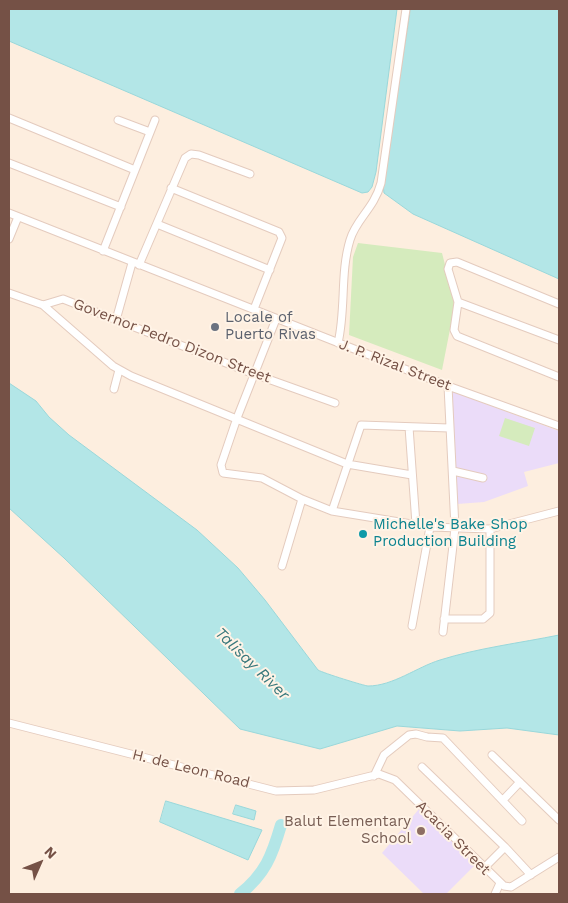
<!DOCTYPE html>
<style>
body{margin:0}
#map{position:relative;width:568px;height:903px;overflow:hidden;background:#fdeedf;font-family:"Work Sans",sans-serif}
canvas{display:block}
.frame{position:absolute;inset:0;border:10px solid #755146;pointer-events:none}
.north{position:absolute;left:15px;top:838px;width:50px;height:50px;-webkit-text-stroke:4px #fff3e6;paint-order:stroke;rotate:46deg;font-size:14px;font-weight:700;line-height:20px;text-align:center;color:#755146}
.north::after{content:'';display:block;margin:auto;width:18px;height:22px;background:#755146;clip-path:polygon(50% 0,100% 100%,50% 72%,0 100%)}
</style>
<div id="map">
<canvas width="568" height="903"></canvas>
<div class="frame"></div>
<div class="north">N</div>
</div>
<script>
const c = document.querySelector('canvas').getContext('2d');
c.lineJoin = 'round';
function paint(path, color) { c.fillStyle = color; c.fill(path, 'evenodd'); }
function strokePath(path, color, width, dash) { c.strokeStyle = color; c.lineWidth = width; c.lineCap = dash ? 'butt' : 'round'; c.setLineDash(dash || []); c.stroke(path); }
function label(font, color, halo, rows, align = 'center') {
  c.font = font + ' "Work Sans",sans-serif'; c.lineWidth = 4; c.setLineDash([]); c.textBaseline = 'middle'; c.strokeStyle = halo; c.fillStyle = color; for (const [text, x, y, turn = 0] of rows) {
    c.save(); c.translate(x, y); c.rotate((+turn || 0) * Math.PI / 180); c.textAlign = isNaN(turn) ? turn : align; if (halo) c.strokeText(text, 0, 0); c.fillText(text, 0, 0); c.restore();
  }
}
paint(new Path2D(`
 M 451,391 L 559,431 L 559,463 L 524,472 L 528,486 L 484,502 L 457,504 Z
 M 419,809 L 476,864 L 446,894 L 424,894 L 382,853 Z`), '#ebdcf9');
paint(new Path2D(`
 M 358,243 L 442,253 L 455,304 L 442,370 L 349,335 L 353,257 Z
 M 505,418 L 535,428 L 529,446 L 499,436 Z`), '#d5ebbd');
const water = new Path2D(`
 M 9,9 L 397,9 L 376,172 L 372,187 L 368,192 L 362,193 L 9,41 Z
 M 411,9 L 559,9 L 559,279 L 413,214 L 384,193 L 383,184 Z
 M 9,383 L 36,401 L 49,417 L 69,435 L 197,530 L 238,568 L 265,600 L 318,670 C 323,673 365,686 368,686 C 393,686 417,667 440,660 C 478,648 520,643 559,635 L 559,735 L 507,728 L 460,731 L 397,726 L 320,749 L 240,729 L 64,558 L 9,508 Z
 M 166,801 L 262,830 L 248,860 L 160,822 Z
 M 236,805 L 256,811 L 254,820 L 233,814 Z`);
paint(water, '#b3e6e7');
strokePath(water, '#99d7da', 1);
strokePath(new Path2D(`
 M 240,894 C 265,874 272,856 281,825`), '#b3e6e7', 12);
const minor = new Path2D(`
 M 9,118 L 135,170
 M 118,120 L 150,132
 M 9,163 L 121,207
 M 171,188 L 279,232 L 282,238 L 254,309
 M 9,213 L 448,386 L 559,426
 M 157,224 L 270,270
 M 9,239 L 18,217
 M 103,251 L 155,120
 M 139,265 L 185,158 L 191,154 L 199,155 L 250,174
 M 9,293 L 43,305 L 63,299 L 254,374 L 335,403
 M 458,302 L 559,340
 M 559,304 L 457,262 L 450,263 L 448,269 L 458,302 L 454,330 L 457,336 L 559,377
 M 43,305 L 113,366 L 131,376 L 347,464 L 412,475
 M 276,319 L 237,418 L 221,465 L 223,473 L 262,478 L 302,499 L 332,511 L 430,527 L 490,529 L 559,511
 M 116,320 L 132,263
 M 338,343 C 346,309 340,273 350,240 C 356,219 374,209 381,183 L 406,9
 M 114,389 L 119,370
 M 409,427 L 416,524
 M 453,471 L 483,478
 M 332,511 L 361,425 L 449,428
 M 282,566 L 302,499
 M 444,619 L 483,619 L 490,613 L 490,529
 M 412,626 L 430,527
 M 443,632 L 455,528 L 448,386
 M 9,723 L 276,791 L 314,790 L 379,774 L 395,780 L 504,886 L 511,887 L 559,857
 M 492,755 L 559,820
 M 422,767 L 505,847 L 531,875
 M 374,776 L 384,755 L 409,735 L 416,734 L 427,737 L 443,738 L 522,821
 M 503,800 L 520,782
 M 484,868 L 505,847
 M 495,894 L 500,883`);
strokePath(minor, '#e4cbbe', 9);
strokePath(minor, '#fff', 7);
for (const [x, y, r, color] of [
 [215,327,5,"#6b7280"],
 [363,534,5,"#0f9aa8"],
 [421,831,5,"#8d6e63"]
]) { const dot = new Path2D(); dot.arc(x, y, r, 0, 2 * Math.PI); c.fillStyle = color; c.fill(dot); strokePath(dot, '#fff3e6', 2); }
label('15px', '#5b616d', '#fff3e6', [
 ["Locale of",225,318],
 ["Puerto Rivas",225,335]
], 'left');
label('15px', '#755146', '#fff3e6', [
 ["Governor Pedro Dizon Street",172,341,21],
 ["J. P. Rizal Street",395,365,21],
 ["H. de Leon Road",191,769,14],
 ["Acacia Street",453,838,45]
]);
label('15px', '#0d838f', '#fff3e6', [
 ["Michelle's Bake Shop",373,525],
 ["Production Building",373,542]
], 'left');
label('15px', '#785e54', '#fff3e6', [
 ["Balut Elementary",411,822],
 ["School",411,839]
], 'right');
label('italic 16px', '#39787c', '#fff3e6', [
 ["Talisay River",252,664,44]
]);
</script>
